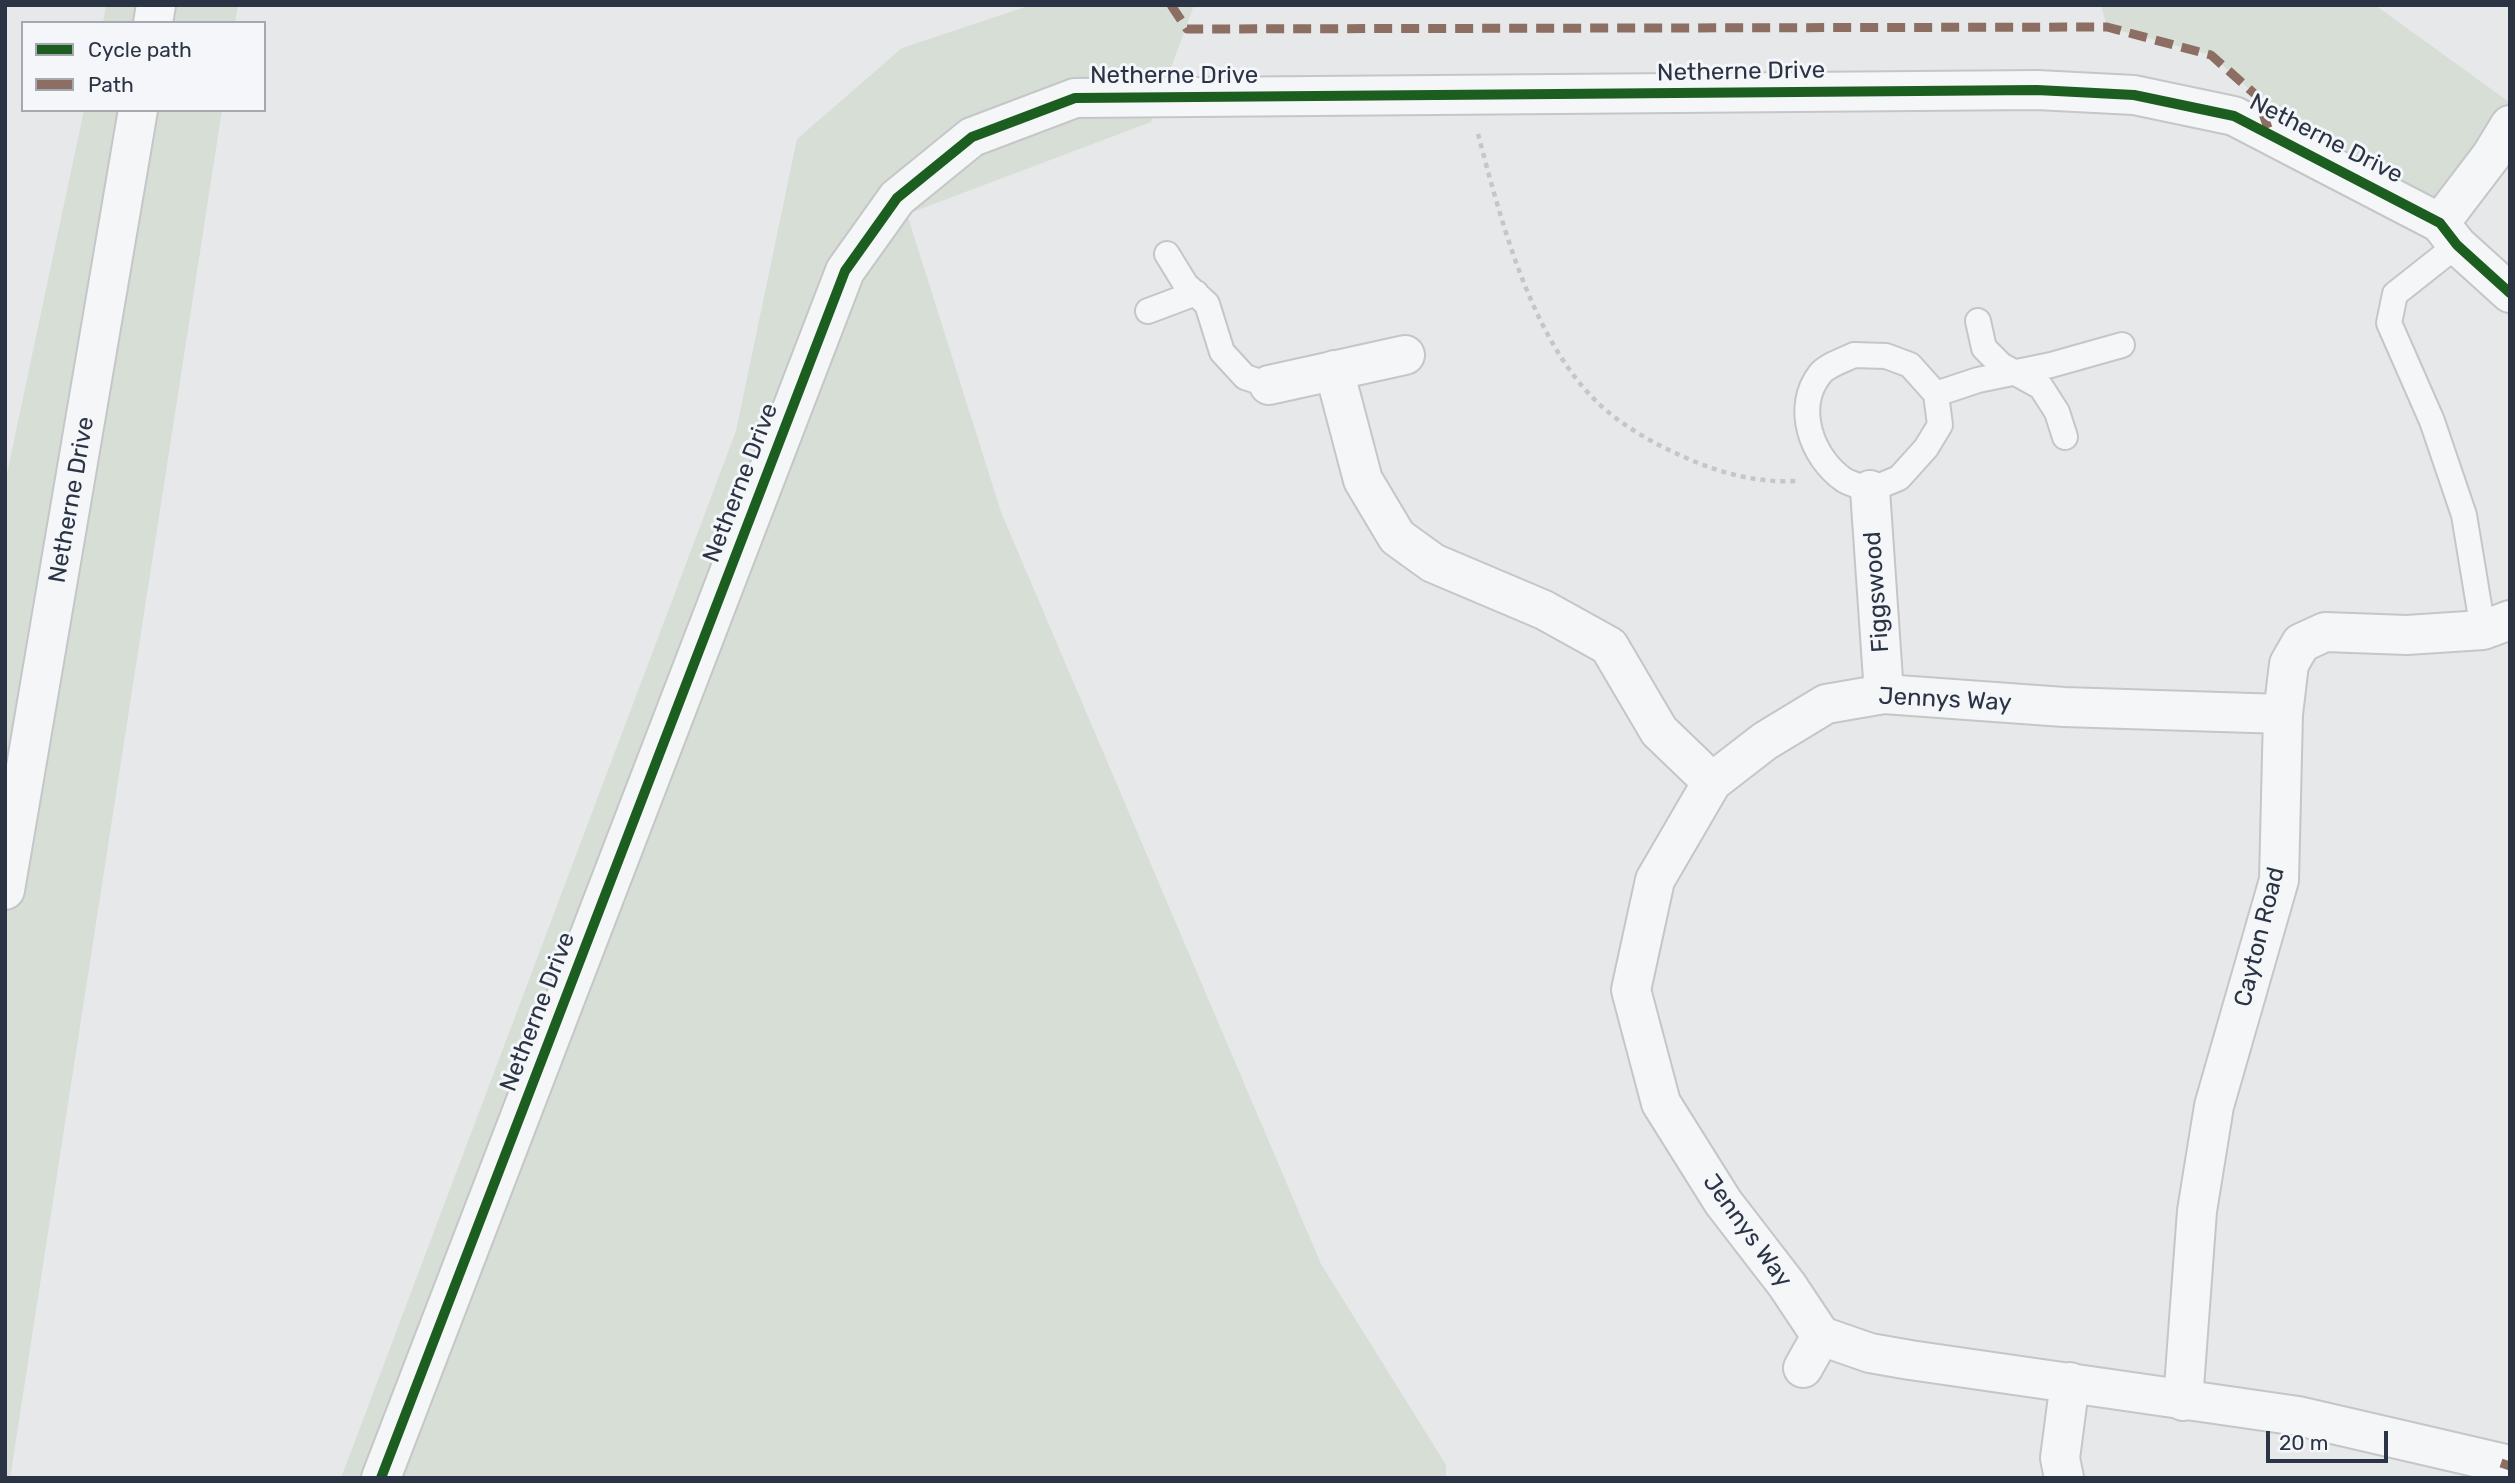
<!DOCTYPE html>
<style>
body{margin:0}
#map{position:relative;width:2515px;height:1483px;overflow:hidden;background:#e6e8ea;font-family:Rubik,sans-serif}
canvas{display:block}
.frame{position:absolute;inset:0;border:7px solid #2b3445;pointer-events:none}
.legend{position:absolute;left:21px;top:21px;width:245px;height:91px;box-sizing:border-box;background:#f4f6f9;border:2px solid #a4a8b1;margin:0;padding:9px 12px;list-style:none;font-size:21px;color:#2b3445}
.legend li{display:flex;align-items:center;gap:14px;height:35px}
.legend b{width:35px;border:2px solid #a4a8b1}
.scale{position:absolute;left:2266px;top:1431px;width:122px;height:32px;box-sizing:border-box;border:4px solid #2b3445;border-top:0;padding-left:9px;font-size:21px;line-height:24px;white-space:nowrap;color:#2b3445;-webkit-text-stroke:5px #f4f6f9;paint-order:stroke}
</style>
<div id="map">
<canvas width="2515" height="1483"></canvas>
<div class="frame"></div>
<ul class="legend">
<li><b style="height:9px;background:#1b5e20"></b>Cycle path</li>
<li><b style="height:9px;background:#8d6e63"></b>Path</li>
</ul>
<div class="scale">20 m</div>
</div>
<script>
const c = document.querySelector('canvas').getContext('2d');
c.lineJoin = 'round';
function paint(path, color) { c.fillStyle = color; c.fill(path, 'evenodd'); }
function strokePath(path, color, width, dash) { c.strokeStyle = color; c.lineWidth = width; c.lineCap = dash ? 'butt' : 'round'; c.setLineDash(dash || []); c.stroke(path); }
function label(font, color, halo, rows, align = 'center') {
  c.font = font + ' Rubik,sans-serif'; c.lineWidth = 6; c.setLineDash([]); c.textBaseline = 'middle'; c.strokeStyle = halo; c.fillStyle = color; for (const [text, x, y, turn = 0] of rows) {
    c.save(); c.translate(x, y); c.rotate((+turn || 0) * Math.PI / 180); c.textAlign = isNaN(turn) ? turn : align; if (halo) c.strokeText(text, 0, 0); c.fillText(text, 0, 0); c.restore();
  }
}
paint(new Path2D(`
 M 106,5 L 238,5 L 235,23 L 103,23 Z
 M 1031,5 L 1194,5 L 1151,122 L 907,214 L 1001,512 L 1321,1264 L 1446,1465 L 1446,1478 L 341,1478 L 736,431 L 797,139 L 902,48 Z
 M 2101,5 L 2375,5 L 2509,102 L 2440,223 L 2270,134 L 2257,96 L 2211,55 L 2107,27 Z
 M 84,110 L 222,110 L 10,1478 L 5,1478 L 5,483 Z`), '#d6ded6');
const service = new Path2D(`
 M 2457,245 L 2395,294 L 2389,323 L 2432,421 L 2464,515 L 2483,630
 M 1167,254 L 1186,285 L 1207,304 L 1222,352 L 1245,377 L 1269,385
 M 1148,311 L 1196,293
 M 1978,321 L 1984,348 L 2001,365 L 2041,387 L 2057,412 L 2065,437
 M 1854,355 L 1886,356 L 1910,365 L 1936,394 L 1940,425 L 1926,448 L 1899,478 L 1870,490 C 1862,487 1851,484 1844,480 C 1811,457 1794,407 1820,374 C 1827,365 1844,360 1854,355 Z
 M 1936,394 L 1978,380 L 2051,365 L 2122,345`);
const minor = new Path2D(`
 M 153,23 L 156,5
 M 2440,223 L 2491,156 L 2510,125
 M 1334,370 L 1363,480 L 1397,537 L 1433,563 L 1544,610 L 1609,646 L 1659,731 L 1712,782
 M 1269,385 L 1405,355
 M 1870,490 L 1884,694
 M 2283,714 L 2064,707 L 1884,694 L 1826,704 L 1765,741 L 1712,782 L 1655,880 L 1631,990 L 1661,1103 L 1723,1202 L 1787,1285 L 1821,1336 L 1870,1353 L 1910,1360 L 2298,1416 L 2501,1463
 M 5,890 L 138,110
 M 1803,1368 L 1821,1336
 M 2183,1401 L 2197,1211 L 2214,1106 L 2279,880 L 2283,714 L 2289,664 L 2301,643 L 2325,632 L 2407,635 L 2483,630 L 2510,620
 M 381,1478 L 845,271 L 897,198 L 972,137 L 1075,98 L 2037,90 L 2134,95 L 2234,116 L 2440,223 L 2457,245 L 2510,293
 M 2064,1478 L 2060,1458 L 2070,1382`);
strokePath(service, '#c4c6c8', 28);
strokePath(minor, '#c4c6c8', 42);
strokePath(new Path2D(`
 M 1478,134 C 1501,220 1530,335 1595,400 C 1619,424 1652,443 1684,457 C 1720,473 1756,483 1797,481`), '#c5c6ca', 4.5, [5, 5]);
strokePath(service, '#f5f6f7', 24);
strokePath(minor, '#f5f6f7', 38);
strokePath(new Path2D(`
 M 1171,5 L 1187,29 L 2107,27 L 2211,55 L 2257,96 L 2270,134
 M 2501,1463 L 2510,1466`), '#8d6e63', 9, [18, 9]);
strokePath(new Path2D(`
 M 381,1478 L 845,271 L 897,198 L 972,137 L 1075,98 L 2037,90 L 2134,95 L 2234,116 L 2440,223 L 2457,245 L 2510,293`), '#1b5e20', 10);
label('24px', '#2b3445', '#f4f6f9', [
 ["Netherne Drive",1741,72,-1],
 ["Netherne Drive",1174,76],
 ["Netherne Drive",2326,139,27],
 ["Netherne Drive",741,483,-69],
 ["Netherne Drive",72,500,-80],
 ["Figgswood",1877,592,-94],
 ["Jennys Way",1945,700,3],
 ["Cayton Road",2260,937,-76],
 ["Netherne Drive",538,1012,-69],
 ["Jennys Way",1747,1231,54]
]);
</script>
